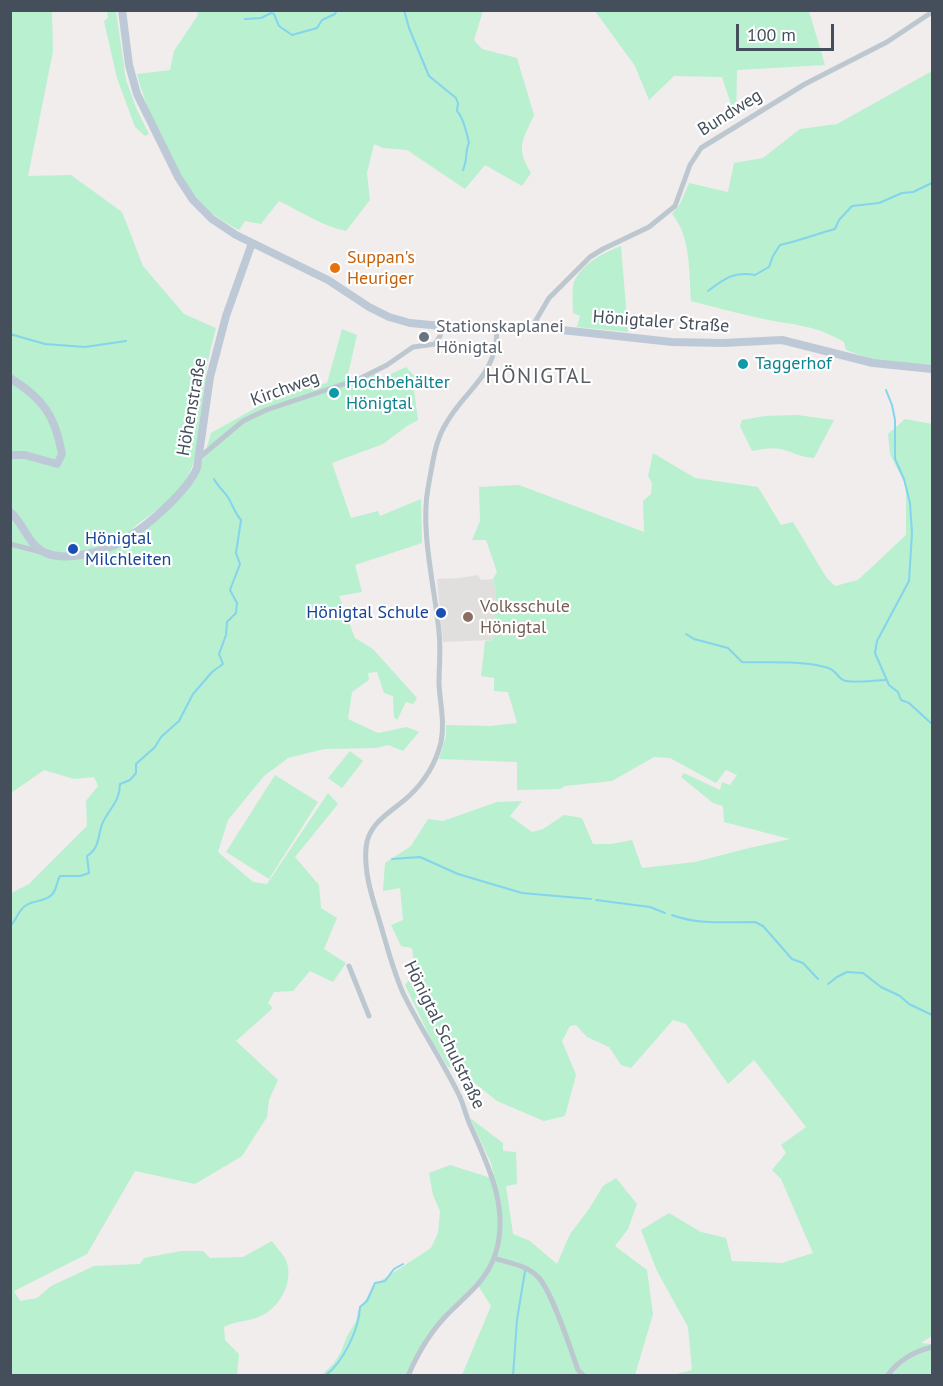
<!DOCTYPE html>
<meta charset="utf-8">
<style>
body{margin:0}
#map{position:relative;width:943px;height:1386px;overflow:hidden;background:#f0edec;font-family:"PT Sans",sans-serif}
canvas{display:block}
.frame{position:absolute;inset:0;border:12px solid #444f5b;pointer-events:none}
.scale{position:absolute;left:736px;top:24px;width:98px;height:27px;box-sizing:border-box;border:3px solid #444f5b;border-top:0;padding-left:8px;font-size:18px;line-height:21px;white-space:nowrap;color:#444f5b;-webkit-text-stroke:4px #fff;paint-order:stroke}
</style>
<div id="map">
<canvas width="943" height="1386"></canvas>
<div class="frame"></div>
<div class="scale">100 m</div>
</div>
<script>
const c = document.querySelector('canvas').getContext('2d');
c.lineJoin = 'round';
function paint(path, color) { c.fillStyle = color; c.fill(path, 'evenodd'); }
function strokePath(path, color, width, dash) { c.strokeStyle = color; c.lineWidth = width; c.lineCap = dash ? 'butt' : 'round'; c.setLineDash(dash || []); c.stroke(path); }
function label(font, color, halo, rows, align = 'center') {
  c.font = font + ' "PT Sans",sans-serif'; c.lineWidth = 4.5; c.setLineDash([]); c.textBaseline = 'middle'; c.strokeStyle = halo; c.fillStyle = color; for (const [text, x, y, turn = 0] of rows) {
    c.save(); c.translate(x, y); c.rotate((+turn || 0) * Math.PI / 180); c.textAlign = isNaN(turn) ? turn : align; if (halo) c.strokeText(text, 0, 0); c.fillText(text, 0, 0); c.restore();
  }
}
paint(new Path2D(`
 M 478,575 L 481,580 L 493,579 L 496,593 L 493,640 L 443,642 L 437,579 L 459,578 Z`), '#e1dede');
paint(new Path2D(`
 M 11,11 L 52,11 L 53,51 L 28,176 L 71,175 L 122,212 L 143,266 L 184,314 L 216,328 C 212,343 208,358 206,373 C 201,405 202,459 183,485 C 170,504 147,515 131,530 C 183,503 195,490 211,433 L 286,391 L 327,383 L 342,329 L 357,335 L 345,387 L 375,374 L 378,380 L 406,367 L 417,379 L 414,390 L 418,420 L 407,426 L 383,444 L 332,463 L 351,518 L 378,511 L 380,516 L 421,499 L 422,543 L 355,565 L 362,592 L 339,596 L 355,638 L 373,649 L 417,698 L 413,704 L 406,702 L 397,720 L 394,717 L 393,696 L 384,693 L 377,672 L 368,673 L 369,680 L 352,692 L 348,719 L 378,733 L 407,727 L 419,732 L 403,751 L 388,745 L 376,748 L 324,749 L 288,758 L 264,776 L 228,820 L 218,852 L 253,882 L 267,884 L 328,793 L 338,804 L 295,857 L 319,885 L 321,908 L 337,918 L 324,949 L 346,963 L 333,982 L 310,971 L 293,991 L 274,992 L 268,1003 L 273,1008 L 236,1041 L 278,1080 L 269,1100 L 267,1117 L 242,1156 L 195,1184 L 135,1171 L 87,1254 L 14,1291 L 20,1301 L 37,1298 L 51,1286 L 94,1266 L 140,1264 L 144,1258 L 181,1251 L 203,1251 L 210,1258 L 243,1257 L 272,1241 C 276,1247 283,1254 286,1260 C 295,1283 278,1311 256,1318 C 244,1322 235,1321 224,1327 L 225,1340 L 239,1354 L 237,1375 L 11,1375 L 11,893 L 29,884 L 87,826 L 86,801 L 98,786 L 94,777 L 74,779 L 44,770 L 11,793 Z
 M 107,11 L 116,11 L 126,80 L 137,110 L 149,134 L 145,136 L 135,127 L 117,78 L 104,21 L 108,18 Z
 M 197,11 L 483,11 L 474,40 L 482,49 L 517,58 L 534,115 C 523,140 515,147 531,173 L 522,186 L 485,165 L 465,189 L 407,150 L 383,148 L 374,144 L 367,173 L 370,200 L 346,231 C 322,226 302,212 279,201 L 261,224 L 245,221 L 239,230 C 223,222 205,210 195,196 C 172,165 146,111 137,74 L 170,70 L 174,51 L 198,15 Z
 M 595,11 L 809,11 L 825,65 L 737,70 L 736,120 L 722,77 L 674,76 L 649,100 L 635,66 Z
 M 932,71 L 932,365 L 876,361 L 846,350 L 844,342 C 813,324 797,326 764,319 C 740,314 715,307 691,301 C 689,273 691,236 672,214 L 680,204 L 689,183 L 728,192 L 734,163 L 763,158 L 800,129 L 837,124 Z
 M 621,246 L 628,332 L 577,327 L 580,316 L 573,313 C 573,304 571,288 575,280 C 584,262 604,253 621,246 Z
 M 797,415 L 834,420 L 814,458 C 799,457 793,452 781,449 C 771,447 762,449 752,451 L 740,426 L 742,420 L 765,416 Z
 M 905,419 L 932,424 L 932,1336 L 921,1343 L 932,1344 L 932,1375 L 673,1375 L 692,1370 L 688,1327 L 657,1271 L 641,1230 L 669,1213 L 701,1232 L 726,1238 L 732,1261 L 782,1263 L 813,1253 L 781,1179 L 772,1170 L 786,1153 L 781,1145 L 806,1127 L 754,1060 L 728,1084 L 686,1024 L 673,1020 L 631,1068 L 621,1065 L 609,1047 L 587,1037 L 576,1025 L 570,1026 L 562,1041 L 576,1075 L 565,1116 L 544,1121 L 497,1101 L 457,1069 L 448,1067 L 431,1039 L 405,985 L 415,972 L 412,948 L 401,946 L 391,925 L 403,920 L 400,888 L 383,891 L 385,863 L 411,846 L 428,819 L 443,821 L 497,802 L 522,801 L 510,816 L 532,832 L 543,829 L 564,815 L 582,818 L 593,844 L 611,844 L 632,840 L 642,868 L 695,862 L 749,848 L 790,839 L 724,822 L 723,806 L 713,803 L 681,777 L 684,773 L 720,790 L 722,782 L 730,785 L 737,775 L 726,770 L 716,783 L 670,758 L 654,757 L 612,781 L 565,786 L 560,789 L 517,790 L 517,762 L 439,759 L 446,736 L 446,725 L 490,726 L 517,723 L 508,692 L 494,691 L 494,678 L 481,676 L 485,641 L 493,640 L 496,593 L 493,579 L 497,572 L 486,540 L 472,540 L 480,521 L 479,487 L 519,485 L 644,532 L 643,501 L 651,494 L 652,483 L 648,476 L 653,453 L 695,478 L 758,487 L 781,525 L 793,522 L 826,577 L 835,586 L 858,580 L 906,535 L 906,486 L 890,454 L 888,434 Z
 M 350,751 L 363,761 L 342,788 L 328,778 Z
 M 275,775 L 318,802 L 269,879 L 226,852 Z
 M 470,1118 L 503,1143 L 503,1151 L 516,1152 L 517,1184 L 506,1186 L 513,1234 L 530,1241 L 557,1264 L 570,1234 L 589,1209 L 603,1186 L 616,1178 L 637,1204 L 628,1229 L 615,1246 L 647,1270 L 653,1314 L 635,1375 L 462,1375 L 491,1306 L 476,1282 C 449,1311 426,1341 408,1375 L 321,1376 L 334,1363 L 341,1352 L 346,1338 L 356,1321 L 358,1311 L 376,1284 L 431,1248 L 438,1233 L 440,1211 L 433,1195 L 429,1173 L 450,1165 L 488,1177 L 494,1175 L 491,1163 Z`), '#b8f0d0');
strokePath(new Path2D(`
 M 404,10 L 409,28 L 429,76 L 456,98 L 458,103 L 457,111 C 463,117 467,134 469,143 C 465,151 468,158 463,170
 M 245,19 L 261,18 L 271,13 L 274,14 L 279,26 L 292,35 L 317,28 L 322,20 L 335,14 L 337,10
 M 708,291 C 725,278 734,271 755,275 L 769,267 L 773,256 L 780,245 C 799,241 816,234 835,229 L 839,220 L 852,206 L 879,203 L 902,193 L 913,192 L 932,183
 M 10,334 L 45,344 L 85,347 L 126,341
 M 886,390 L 892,405 L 895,420 L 895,459 L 904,479 L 910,503 L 912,533 L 909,581 L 877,641 L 875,653 L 889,685 L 898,692 L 901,700 L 909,703 L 932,724
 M 686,634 L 694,639 L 728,648 L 742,662 C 769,663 799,660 825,667 C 836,669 836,676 843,680 C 851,684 876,680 885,680
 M 392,859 L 420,857 L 458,874 L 522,893 L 591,899
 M 596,900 L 650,907 L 665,913
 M 672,915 C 697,925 728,922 755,922 L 763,926 L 792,959 L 803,963 L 818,979
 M 10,926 C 17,920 17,912 25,906 C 34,899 49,903 55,890 C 57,885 57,881 60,876 L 80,876 L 89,873 L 87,856 C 101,847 97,835 103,822 C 110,808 120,801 120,784 L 130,780 L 136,773 L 136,764 L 155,747 L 161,737 L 179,721 L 193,694 L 212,672 L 223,664 L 219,654 L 226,635 L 227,622 L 236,613 L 237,603 L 230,590 L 240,564 L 236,553 L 241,520 C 235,513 233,506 229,499 C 225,492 218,487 214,479
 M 828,984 L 837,977 L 847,972 L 863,973 L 881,987 L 900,996 L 909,1004 L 932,1015
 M 325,1376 C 343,1362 359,1330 360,1307 L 367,1301 L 375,1283 L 385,1281 L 394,1269 L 403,1264
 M 513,1376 L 517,1320 L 525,1271`), '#84d4ee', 2);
strokePath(new Path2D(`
 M 532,327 L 549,298 L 590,257 L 603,249 L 649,227 L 675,206 L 690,165 L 701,148 L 805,84 L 887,42 L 932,12
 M 200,457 L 243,421 L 266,410 L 359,379 L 387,365 L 413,347 L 435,344 L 440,336 L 442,326
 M 10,544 L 41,552
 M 349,966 L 369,1016
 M 494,1258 C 508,1263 526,1265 537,1276 C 551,1288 571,1350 578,1370 L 584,1376
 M 408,1376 C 417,1355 429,1334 445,1317 C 464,1297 486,1282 495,1255 C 510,1210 489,1167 471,1127 C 466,1117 464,1105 459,1095 C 442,1060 420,1028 403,993 C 392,968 386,942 378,916 C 371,894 364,871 366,848 C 368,822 392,812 409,796 C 424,782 436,763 441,742 C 445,723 440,703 439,684 C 439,667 441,650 439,632 C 435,588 420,531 428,488 C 432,468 434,445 444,427 C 465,387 497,379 497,327
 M 887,1376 C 899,1360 913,1352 932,1347`), '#bcc7d0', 5);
strokePath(new Path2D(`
 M 122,10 L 129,65 L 137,94 L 178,177 L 193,200 L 212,219 L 236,235 L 328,280 L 369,307 L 389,317 L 410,323 L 442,326 L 534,327 L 672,342 L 723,343 L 782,340 L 873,363 L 932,369
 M 10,378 C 44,399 55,416 62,454 L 57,464 L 25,455 L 10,455
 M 10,512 C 24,523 28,546 46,553 C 66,562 108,551 126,539 C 148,525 187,492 197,468 L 210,377 L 226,316 L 252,243`), '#bec9d7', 8);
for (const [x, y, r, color] of [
 [335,268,6,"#e8710a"],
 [424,337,6,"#6b7280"],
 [743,364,6,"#0f9aa8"],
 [334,393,6,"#0f9aa8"],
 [73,549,6,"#1a4fb4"],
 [441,613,6,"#1a4fb4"],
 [468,617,6,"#8d6e63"]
]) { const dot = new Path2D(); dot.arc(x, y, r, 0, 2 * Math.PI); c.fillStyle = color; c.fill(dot); strokePath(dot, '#fff', 2); }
label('18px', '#444f5b', '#fff', [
 ["Bundweg",730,113,-32],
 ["Hönigtaler Straße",661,322,4],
 ["Kirchweg",285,389,-20],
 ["Höhenstraße",192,407,-80],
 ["Hönigtal Schulstraße",444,1035,64]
]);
label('18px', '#c56008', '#fff', [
 ["Suppan's",347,258],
 ["Heuriger",347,279]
], 'left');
label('18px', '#5b616d', '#fff', [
 ["Stationskaplanei",436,327],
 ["Hönigtal",436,348]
], 'left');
label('18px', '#0d838f', '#fff', [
 ["Taggerhof",755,364],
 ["Hochbehälter",346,383],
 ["Hönigtal",346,404]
], 'left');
label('18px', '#164399', '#fff', [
 ["Hönigtal",85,539],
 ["Milchleiten",85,560],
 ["Hönigtal Schule",429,613,"right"]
], 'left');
label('18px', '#785e54', '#fff', [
 ["Volksschule",480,607],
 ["Hönigtal",480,628]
], 'left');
c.letterSpacing = '1.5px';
label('21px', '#595d62', '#fff', [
 ["HÖNIGTAL",539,377]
]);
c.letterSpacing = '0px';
</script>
